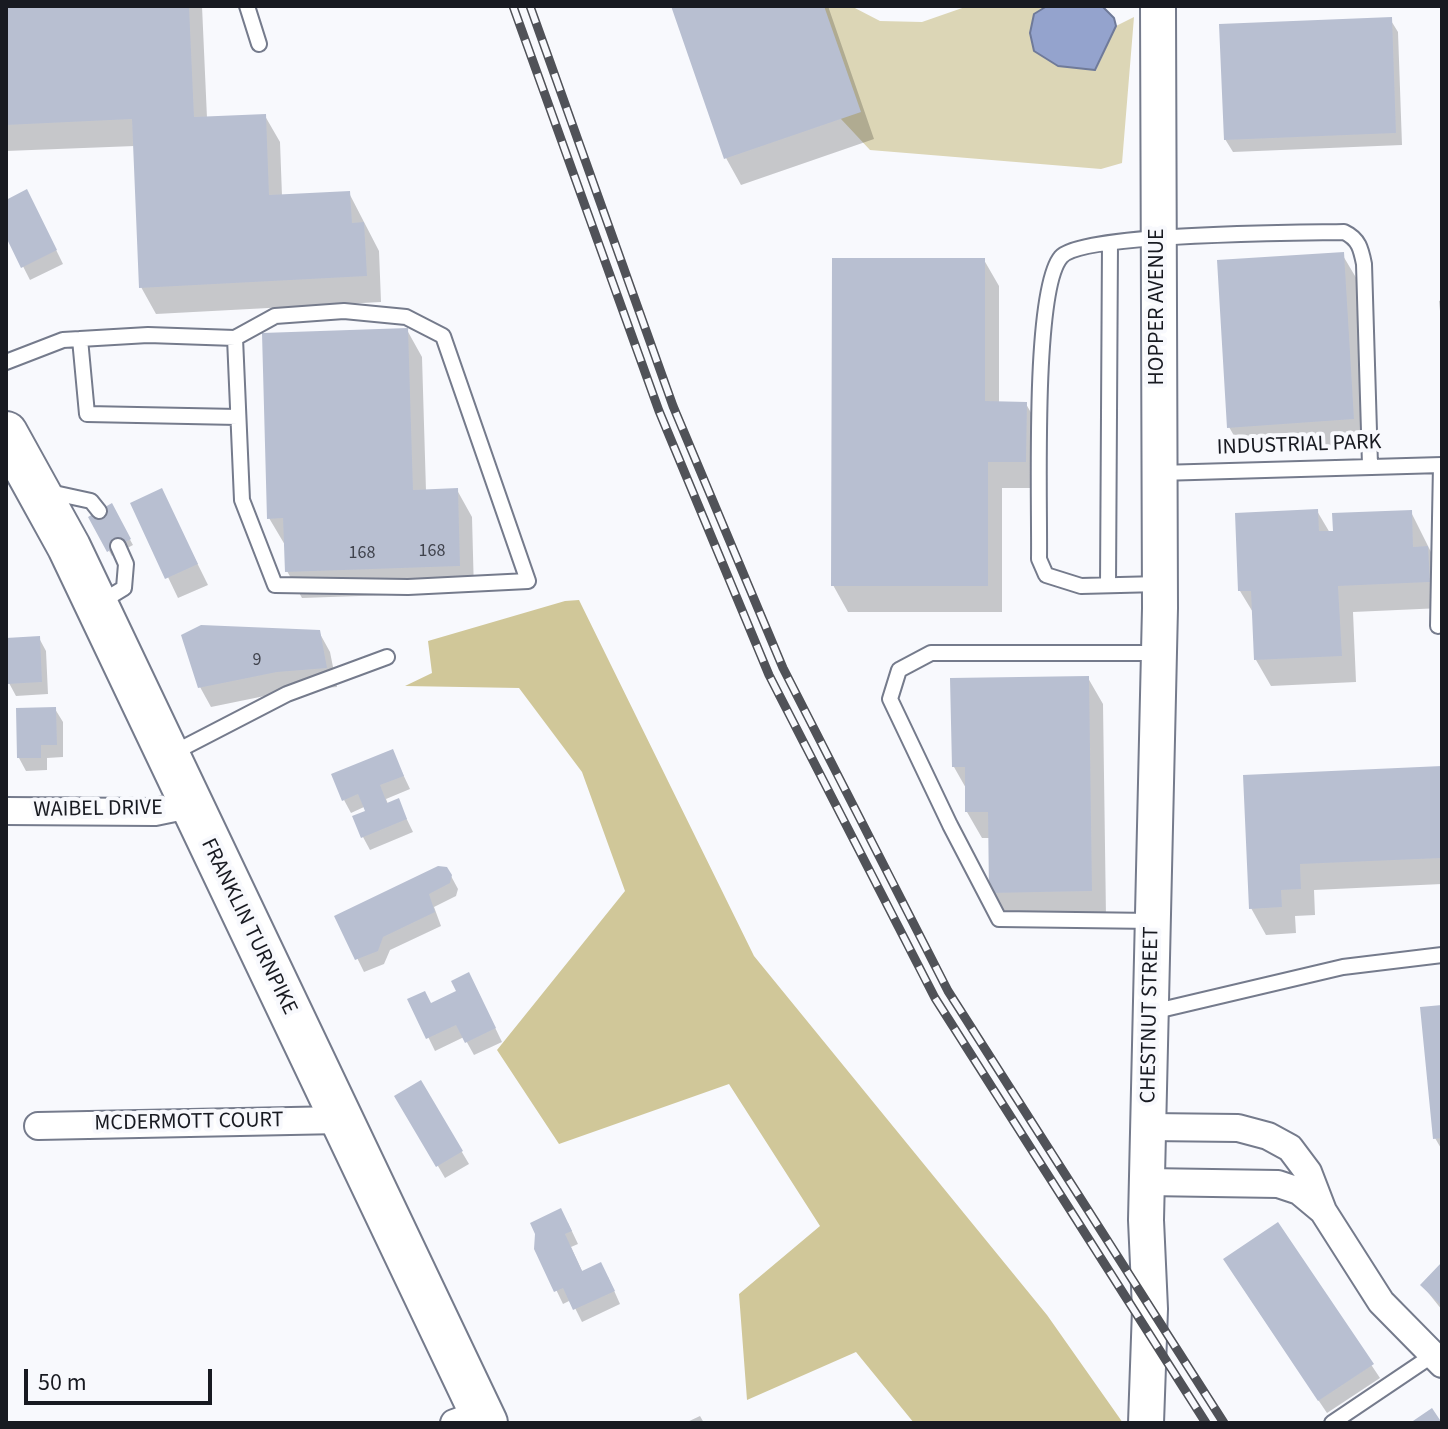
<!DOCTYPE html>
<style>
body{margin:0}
#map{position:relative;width:1448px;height:1429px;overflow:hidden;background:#f8f9fd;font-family:"Source Sans 3",sans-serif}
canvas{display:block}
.frame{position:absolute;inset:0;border:8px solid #181a21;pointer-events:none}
.scale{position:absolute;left:24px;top:1369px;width:188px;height:36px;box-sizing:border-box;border:4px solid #181a21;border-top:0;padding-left:10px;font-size:24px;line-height:28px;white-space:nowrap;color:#181a21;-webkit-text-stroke:6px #f8f9fd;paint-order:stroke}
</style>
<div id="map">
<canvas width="1448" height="1429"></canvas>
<div class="frame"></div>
<div class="scale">50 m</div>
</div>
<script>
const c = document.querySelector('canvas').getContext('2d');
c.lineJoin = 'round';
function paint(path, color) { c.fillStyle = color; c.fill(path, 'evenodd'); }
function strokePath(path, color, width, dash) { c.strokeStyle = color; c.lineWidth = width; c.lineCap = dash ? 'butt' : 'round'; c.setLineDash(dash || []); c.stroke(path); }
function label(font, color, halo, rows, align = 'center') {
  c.font = font + ' "Source Sans 3",sans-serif'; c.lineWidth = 8; c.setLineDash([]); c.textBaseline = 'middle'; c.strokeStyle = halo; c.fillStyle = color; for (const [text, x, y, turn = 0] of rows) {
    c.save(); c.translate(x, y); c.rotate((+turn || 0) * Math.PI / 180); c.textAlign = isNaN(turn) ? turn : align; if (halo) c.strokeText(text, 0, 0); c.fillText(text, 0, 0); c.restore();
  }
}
paint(new Path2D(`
 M 824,6 L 851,6 L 880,21 L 922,22 L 968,6 L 1047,6 L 1096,70 L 1116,26 L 1134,17 L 1122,163 L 1101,169 L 870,150 L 841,119 Z`), '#dcd6b6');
paint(new Path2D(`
 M 579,600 L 754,956 L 1047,1315 L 1123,1423 L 914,1423 L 856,1352 L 747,1400 L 739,1294 L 820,1226 L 729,1084 L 559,1144 L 497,1050 L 625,891 L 582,772 L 519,688 L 405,686 L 432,673 L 428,641 L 565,601 Z`), '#d0c799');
const water = new Path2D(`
 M 1047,6 L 1102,6 L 1114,18 L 1116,26 L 1095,70 L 1058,66 L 1034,51 L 1030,33 L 1034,14 Z`);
paint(water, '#94a3cd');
strokePath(water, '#6f7a99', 2);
paint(new Path2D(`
 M 6,6 L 202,6 L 207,118 L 265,116 L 280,142 L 282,196 L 349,193 L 379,251 L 381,302 L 156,314 L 141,287 L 135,146 L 6,151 Z
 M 673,6 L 828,6 L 874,139 L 741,185 L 726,158 Z
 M 1390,19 L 1398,32 L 1402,145 L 1233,152 L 1225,139 Z
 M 6,202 L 34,205 L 63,264 L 30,280 L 6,233 Z
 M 1342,254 L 1358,281 L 1368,446 L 1244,453 L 1229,427 Z
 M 984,260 L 999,286 L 999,404 L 1026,404 L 1041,430 L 1041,488 L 1002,488 L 1002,612 L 848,612 L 833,585 Z
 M 1442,300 L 1442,331 L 1439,301 Z
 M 407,330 L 422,357 L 426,491 L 457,490 L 472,517 L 474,592 L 302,598 L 287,571 L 285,545 L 269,518 Z
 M 161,490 L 208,585 L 178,598 L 133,504 Z
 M 111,506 L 133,545 L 112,556 L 90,518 Z
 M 1317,511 L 1330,533 L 1411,512 L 1442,574 L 1442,608 L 1353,612 L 1356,682 L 1271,686 L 1256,660 L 1254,614 L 1240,591 Z
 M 319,632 L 330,652 L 337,687 L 289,691 L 211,707 L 200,687 Z
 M 39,638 L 46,651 L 48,694 L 16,696 L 9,683 Z
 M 1088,678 L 1103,704 L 1106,917 L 1006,919 L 991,892 L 990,838 L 982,838 L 967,812 L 967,790 L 954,767 Z
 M 55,709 L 63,722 L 63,757 L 47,758 L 47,770 L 26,771 L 19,758 Z
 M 392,751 L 410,789 L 386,799 L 388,804 L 398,801 L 413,832 L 370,850 L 363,837 L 368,812 L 364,807 L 351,813 L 344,800 Z
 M 1442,768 L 1442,884 L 1314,890 L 1315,915 L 1295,916 L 1296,933 L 1266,935 L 1251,908 L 1245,777 Z
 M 451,876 L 458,889 L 456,896 L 434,907 L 441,926 L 390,950 L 384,964 L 364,972 L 337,917 Z
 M 476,988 L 502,1042 L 474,1055 L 464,1037 L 435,1051 L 410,1000 L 431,1005 Z
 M 1442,1007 L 1442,1150 L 1435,1138 Z
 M 421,1083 L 469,1164 L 445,1178 L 397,1096 Z
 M 568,1223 L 578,1244 L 571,1247 L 583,1273 L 608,1277 L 620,1304 L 582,1322 L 571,1300 L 563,1304 L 536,1248 Z
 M 1278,1225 L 1380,1378 L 1327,1413 L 1233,1273 Z
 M 1442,1265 L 1442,1310 L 1422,1285 Z
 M 700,1416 L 704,1423 L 685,1423 Z`), '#0003');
paint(new Path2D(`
 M 6,6 L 189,6 L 194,117 L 266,114 L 269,195 L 350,191 L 352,223 L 364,222 L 367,276 L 139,288 L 132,119 L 6,125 Z
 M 671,6 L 824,6 L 861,112 L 724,159 Z
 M 1392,17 L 1396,133 L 1224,140 L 1219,24 Z
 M 27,189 L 57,250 L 21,268 L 6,237 L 6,200 Z
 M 1344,252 L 1354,419 L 1227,428 L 1217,260 Z
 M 832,258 L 985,258 L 985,401 L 1027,402 L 1026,462 L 988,462 L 988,586 L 831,586 Z
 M 408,328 L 413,490 L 458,488 L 460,566 L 285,572 L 283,518 L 267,519 L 262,333 Z
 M 162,488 L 198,564 L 165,579 L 130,503 Z
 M 112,503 L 131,539 L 107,552 L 88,517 Z
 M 1318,509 L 1319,531 L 1333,531 L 1332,513 L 1412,510 L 1413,547 L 1428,546 L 1430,582 L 1338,586 L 1342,656 L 1254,660 L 1251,591 L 1238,591 L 1235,513 Z
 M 201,625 L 320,630 L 327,668 L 277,672 L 198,688 L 181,635 Z
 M 40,636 L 42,682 L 7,684 L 6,638 Z
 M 1089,676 L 1092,891 L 989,893 L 988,812 L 965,812 L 965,767 L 952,767 L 950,678 Z
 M 56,707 L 57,745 L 41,745 L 41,758 L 17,758 L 16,708 Z
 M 393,749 L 404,776 L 380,785 L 387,803 L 399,798 L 407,819 L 361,838 L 352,816 L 365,811 L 358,794 L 342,801 L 331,774 Z
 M 1442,766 L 1442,858 L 1300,864 L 1301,889 L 1281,890 L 1282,907 L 1249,909 L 1243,775 Z
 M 438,866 L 447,867 L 452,875 L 450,883 L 429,894 L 435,912 L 383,937 L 378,951 L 355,960 L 334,916 Z
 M 469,972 L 496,1028 L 465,1043 L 456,1025 L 426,1039 L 407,999 L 425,991 L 431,1003 L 456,991 L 451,981 Z
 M 1442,1005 L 1442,1138 L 1433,1139 L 1420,1007 Z
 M 421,1080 L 463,1151 L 436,1167 L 394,1096 Z
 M 561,1208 L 572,1231 L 565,1234 L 582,1271 L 601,1262 L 615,1291 L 573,1310 L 563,1288 L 554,1292 L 534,1249 L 535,1234 L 530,1223 Z
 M 1278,1222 L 1374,1364 L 1318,1401 L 1223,1259 Z
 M 1442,1262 L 1442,1306 L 1420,1285 Z
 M 1432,1408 L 1442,1423 L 1410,1423 Z`), '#b8bfd1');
const service = new Path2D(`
 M 247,6 L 259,44
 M 80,339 L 87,414 L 238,417
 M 6,362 L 63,340 L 148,335 L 235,338 L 275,316 L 344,311 L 406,317 L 443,336 L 528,581 L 408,587 L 275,585 L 242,500 L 235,338
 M 1159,473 L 1442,465
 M 45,491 L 91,501 L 99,511
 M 1159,584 L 1081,586 L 1046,575 L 1039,559 C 1040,505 1032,291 1061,257 C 1082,233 1301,233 1344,232 C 1359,239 1361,249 1364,264 L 1370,465
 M 1108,585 L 1110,243
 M 101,602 L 124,588 L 126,564 L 118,546
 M 1438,626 L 1441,465
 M 173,753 L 287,694 L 387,657
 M 1154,921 L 999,919 L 950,825 L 890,699 L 899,670 L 931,653 L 1158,653
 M 1152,1012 L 1343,967 L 1442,955
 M 1332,1423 L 1433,1355`);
const minor = new Path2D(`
 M 6,811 L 155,812 L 189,805
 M 38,1126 L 341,1120
 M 1149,1127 L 1238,1128 L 1268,1136 L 1290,1148 L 1308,1172 L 1323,1211 L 1381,1302 L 1442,1364
 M 1147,1182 L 1278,1184 L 1299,1191 L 1323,1211
 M 454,1423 L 481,1413`);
const tertiary = new Path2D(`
 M 1146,1423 L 1150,1309 L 1146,1220 L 1160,608 L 1158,6`);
const primary = new Path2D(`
 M 6,433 L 69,547 L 486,1423`);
strokePath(service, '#757b8c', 18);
strokePath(minor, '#757b8c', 30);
strokePath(tertiary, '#757b8c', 38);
strokePath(primary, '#757b8c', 46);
strokePath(service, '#fff', 14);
strokePath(minor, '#fff', 26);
strokePath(tertiary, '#fff', 34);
strokePath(primary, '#fff', 42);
const rail = new Path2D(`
 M 513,6 L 659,411 L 769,675 L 935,998 L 1206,1423
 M 530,6 L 673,406 L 783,668 L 948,991 L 1224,1423`);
strokePath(rail, '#505258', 9);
strokePath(rail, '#f8f9fd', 6, [18]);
label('18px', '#40434d', null, [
 ["168",432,552],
 ["168",362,554],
 ["9",257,661]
]);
label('22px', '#181a21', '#f8f9fd', [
 ["HOPPER AVENUE",1158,307,-90],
 ["INDUSTRIAL PARK",1299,446,-2],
 ["WAIBEL DRIVE",98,810,-1],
 ["FRANKLIN TURNPIKE",248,927,64],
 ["CHESTNUT STREET",1151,1015,-89],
 ["MCDERMOTT COURT",189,1123,-1]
]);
</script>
